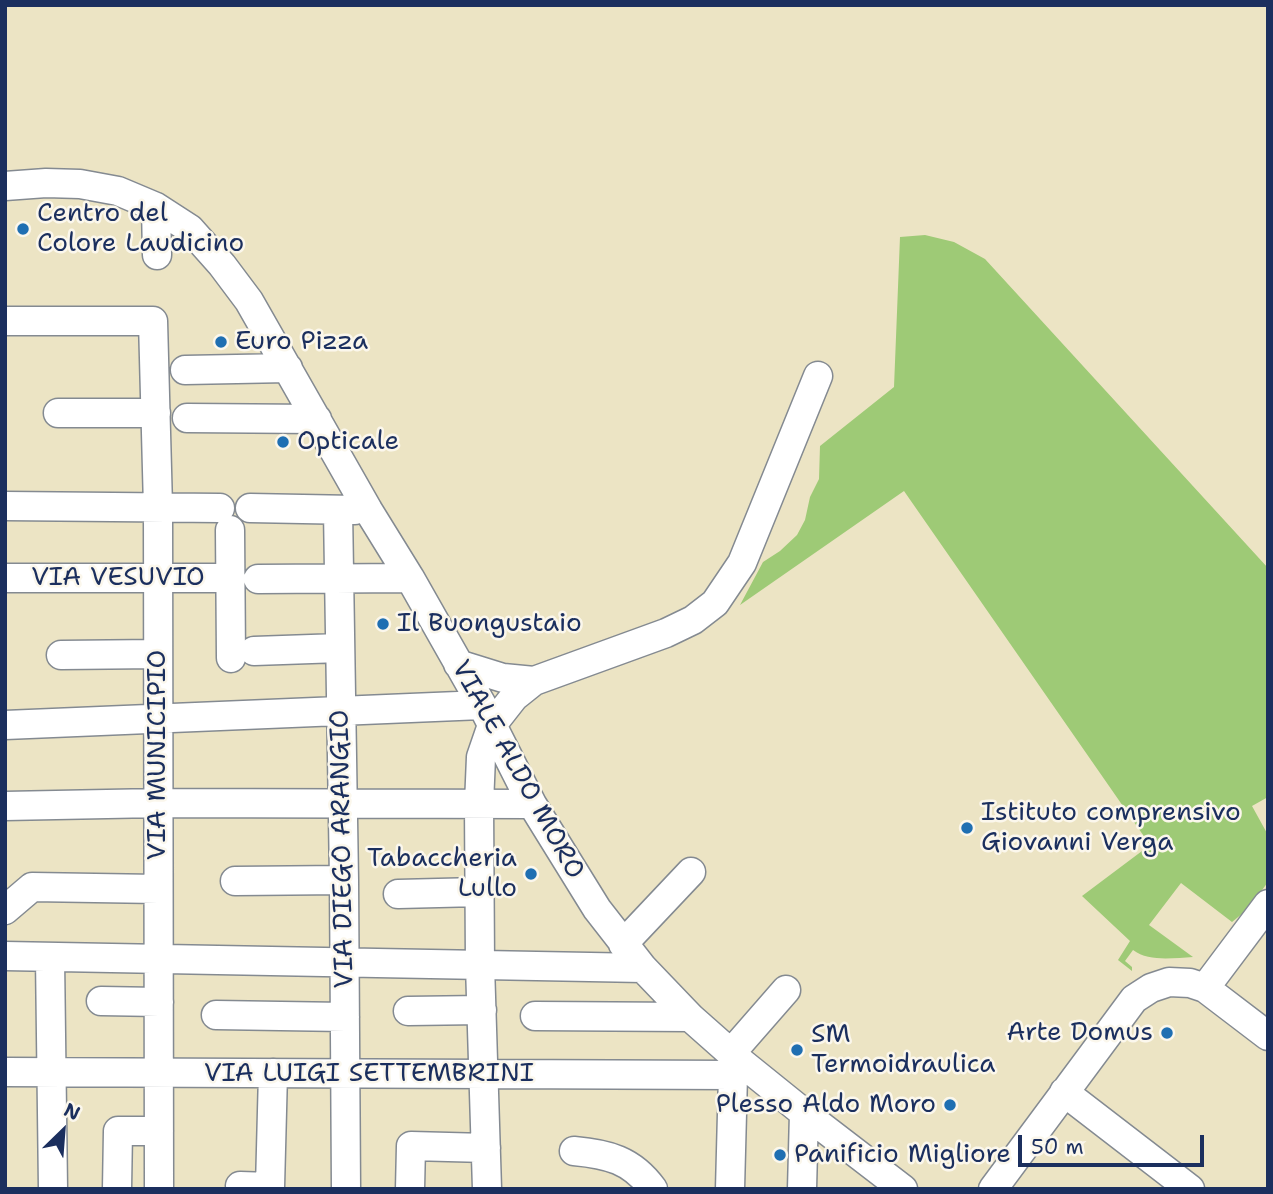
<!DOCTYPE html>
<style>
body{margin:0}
#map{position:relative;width:1273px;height:1194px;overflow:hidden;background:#ece4c4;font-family:"Shantell Sans",sans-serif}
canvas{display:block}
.frame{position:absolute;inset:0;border:7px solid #1b2f5e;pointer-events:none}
.north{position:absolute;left:28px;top:1096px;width:70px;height:70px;-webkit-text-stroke:5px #fbf7ec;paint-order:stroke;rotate:25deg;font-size:19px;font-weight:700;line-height:28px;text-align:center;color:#1b2f5e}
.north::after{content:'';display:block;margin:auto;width:24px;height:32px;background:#1b2f5e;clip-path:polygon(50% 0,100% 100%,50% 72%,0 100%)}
.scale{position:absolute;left:1018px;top:1135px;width:186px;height:32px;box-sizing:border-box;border:4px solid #1b2f5e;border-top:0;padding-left:9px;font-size:21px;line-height:24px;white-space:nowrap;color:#1b2f5e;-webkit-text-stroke:5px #fbf7ec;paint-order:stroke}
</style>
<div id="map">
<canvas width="1273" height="1194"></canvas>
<div class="frame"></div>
<div class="north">N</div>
<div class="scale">50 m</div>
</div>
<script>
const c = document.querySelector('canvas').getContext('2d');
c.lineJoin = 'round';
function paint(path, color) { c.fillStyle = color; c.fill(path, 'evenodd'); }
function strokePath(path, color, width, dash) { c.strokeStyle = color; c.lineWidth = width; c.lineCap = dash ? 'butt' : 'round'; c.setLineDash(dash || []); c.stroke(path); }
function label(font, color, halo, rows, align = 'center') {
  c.font = font + ' "Shantell Sans",sans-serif'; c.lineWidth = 5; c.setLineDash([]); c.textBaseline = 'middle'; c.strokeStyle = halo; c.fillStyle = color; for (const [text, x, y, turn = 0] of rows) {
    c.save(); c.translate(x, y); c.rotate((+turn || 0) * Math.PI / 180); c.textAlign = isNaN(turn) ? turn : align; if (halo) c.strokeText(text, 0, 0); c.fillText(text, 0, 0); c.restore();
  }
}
paint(new Path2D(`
 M 925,235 L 954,242 L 985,259 L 1268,568 L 1268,797 L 1252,806 L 1268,835 L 1268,882 L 1248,909 L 1232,922 L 1181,883 L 1149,925 L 1193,957 C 1173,958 1149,962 1133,950 L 1125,961 L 1132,967 L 1132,971 L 1118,960 L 1130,941 L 1082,896 L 1150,845 L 904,491 L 740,605 L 763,562 L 780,551 L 797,535 L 805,520 L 810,497 L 819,479 L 820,446 L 894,387 L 900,237 Z`), '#9eca76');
const minor = new Path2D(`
 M 5,186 L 46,183 L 80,184 L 118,191 L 156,207 L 190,229 L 222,265 L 249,301 L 368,510 L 410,578 L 482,705 L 532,804 L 597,909 L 643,968 L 690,1017 L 742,1063 L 804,1113 L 903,1189
 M 156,207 L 157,255
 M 5,321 L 153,321 L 158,507 L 159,1189
 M 185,370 L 288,368
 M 58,413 L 156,413
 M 187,418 L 317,419
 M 5,506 L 220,508
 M 250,508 L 355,510
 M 338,510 L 344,880 L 346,1189
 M 230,530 L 231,658
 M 5,578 L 231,578
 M 258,579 L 410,578
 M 254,651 L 340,648
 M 61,655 L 157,654
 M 458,664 L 503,678 L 534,681
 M 5,725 L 482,705
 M 5,806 L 158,803 L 532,804
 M 235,881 L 344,880
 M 398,894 L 479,892
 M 5,910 L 32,887 L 158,889
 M 623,944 L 691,872
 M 5,956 L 643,968
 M 50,958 L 53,1189
 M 1205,988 L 1268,904
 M 101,1001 L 159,1002
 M 408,1011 L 482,1010
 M 216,1015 L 345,1017
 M 535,1016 L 690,1017
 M 731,1053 L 786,990
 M 5,1072 L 733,1075
 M 1064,1092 L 1190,1189
 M 574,1151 C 608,1154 632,1160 653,1189
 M 240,1186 L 270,1187 L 273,1073
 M 117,1189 L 118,1131 L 159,1131
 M 410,1189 L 411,1146 L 486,1148
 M 487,1189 L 480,965 L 479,804 L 481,757 L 492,725 L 514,697 L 534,681 L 666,633 L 693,620 L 715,603 L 742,563 L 818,376
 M 730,1189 L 733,1075
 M 802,1189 L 804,1113
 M 993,1189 L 1134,999 L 1151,988 L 1169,982 L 1190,983 L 1205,988 L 1268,1036`);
strokePath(minor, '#848a91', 31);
strokePath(minor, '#fff', 28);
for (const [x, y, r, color] of [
 [23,229,7,"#1f6fb2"],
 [221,342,7,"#1f6fb2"],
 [283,442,7,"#1f6fb2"],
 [383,624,7,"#1f6fb2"],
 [967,828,7,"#1f6fb2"],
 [531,874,7,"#1f6fb2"],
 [1167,1033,7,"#1f6fb2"],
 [797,1050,7,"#1f6fb2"],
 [950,1105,7,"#1f6fb2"],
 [780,1155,7,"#1f6fb2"]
]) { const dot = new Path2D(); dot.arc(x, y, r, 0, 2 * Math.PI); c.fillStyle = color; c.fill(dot); strokePath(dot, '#fbf7ec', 2.5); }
label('26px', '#1b2f5e', '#fbf7ec', [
 ["Centro del",37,214],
 ["Colore Laudicino",37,244],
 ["Euro Pizza",235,342],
 ["Opticale",297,442],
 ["Il Buongustaio",397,624],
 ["Istituto comprensivo",981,813],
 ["Giovanni Verga",981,843],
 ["Tabaccheria",517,859,"right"],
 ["Lullo",517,889,"right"],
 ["Arte Domus",1153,1033,"right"],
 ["SM",811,1035],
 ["Termoidraulica",811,1065],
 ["Plesso Aldo Moro",936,1105,"right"],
 ["Panificio Migliore",794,1155]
], 'left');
label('26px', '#1b2f5e', '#fbf7ec', [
 ["VIA VESUVIO",118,578],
 ["VIA MUNICIPIO",158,755,-90],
 ["VIALE ALDO MORO",517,770,61],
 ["VIA DIEGO ARANGIO",343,849,-91],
 ["VIA LUIGI SETTEMBRINI",369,1074]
]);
</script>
